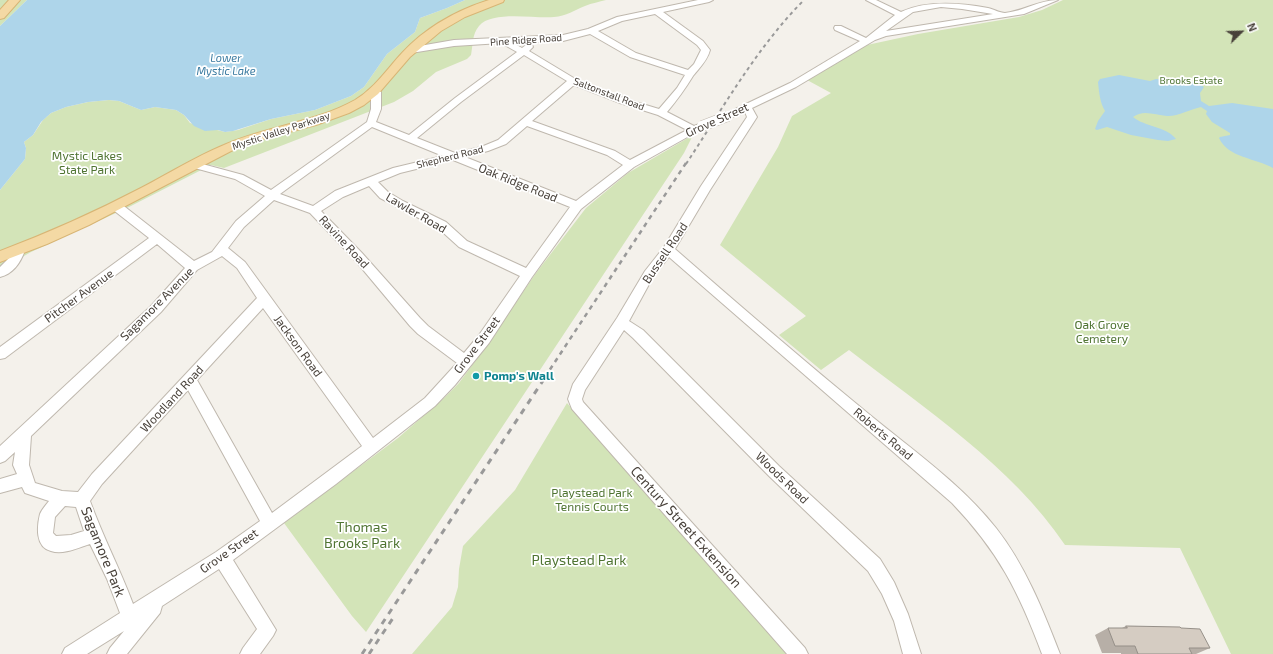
<!DOCTYPE html>
<style>
body{margin:0}
#map{position:relative;width:1273px;height:654px;overflow:hidden;background:#f4f1eb;font-family:"Exo 2",sans-serif}
canvas{display:block}
.north{position:absolute;left:1221px;top:12px;width:40px;height:40px;-webkit-text-stroke:3px #fff;paint-order:stroke;rotate:67deg;font-size:11px;font-weight:700;line-height:16px;text-align:center;color:#48413a}
.north::after{content:'';display:block;margin:auto;width:14px;height:18px;background:#48413a;clip-path:polygon(50% 0,100% 100%,50% 72%,0 100%)}
</style>
<div id="map">
<canvas width="1273" height="654"></canvas>
<div class="north">N</div>
</div>
<script>
const c = document.querySelector('canvas').getContext('2d');
c.lineJoin = 'round';
function paint(path, color) { c.fillStyle = color; c.fill(path, 'evenodd'); }
function strokePath(path, color, width, dash) { c.strokeStyle = color; c.lineWidth = width; c.lineCap = dash ? 'butt' : 'round'; c.setLineDash(dash || []); c.stroke(path); }
function label(font, color, halo, rows, align = 'center') {
  c.font = font + ' "Exo 2",sans-serif'; c.lineWidth = 3.5; c.setLineDash([]); c.textBaseline = 'middle'; c.strokeStyle = halo; c.fillStyle = color; for (const [text, x, y, turn = 0] of rows) {
    c.save(); c.translate(x, y); c.rotate((+turn || 0) * Math.PI / 180); c.textAlign = isNaN(turn) ? turn : align; if (halo) c.strokeText(text, 0, 0); c.fillText(text, 0, 0); c.restore();
  }
}
paint(new Path2D(`
 M 0,0 L 27,0 L 0,26 Z
 M 465,0 L 606,0 C 599,2 592,3 585,6 C 575,10 566,16 554,17 C 535,19 492,10 479,26 C 472,34 473,45 471,55 L 467,59 L 436,72 L 413,91 L 394,102 L 224,168 L 211,165 L 129,207 L 31,252 L 0,270 L 0,190 L 25,159 L 26,148 L 24,142 L 33,135 L 43,120 L 51,113 L 66,107 L 88,102 L 109,100 L 119,101 L 141,110 L 155,107 L 176,110 L 184,115 L 190,123 L 225,132 L 238,130 L 271,119 L 315,110 L 351,96 L 364,87 L 387,54 L 415,32 L 420,18 L 447,8 Z
 M 1063,0 L 1273,0 L 1273,654 L 1231,654 L 1180,548 L 1065,545 C 1011,465 925,409 849,350 L 821,370 L 779,335 L 806,316 L 720,245 L 778,147 L 792,116 L 831,93 L 807,80 L 867,45 L 918,34 L 1019,17 L 1042,10 Z
 M 693,135 L 684,153 L 621,248 L 366,632 L 352,616 L 284,523 L 398,438 L 444,398 L 459,383 L 484,349 L 536,273 L 586,208 L 628,173 Z
 M 567,403 L 787,654 L 412,654 L 452,607 L 458,587 L 459,569 L 463,546 L 515,490 Z`), '#d3e4b8');
paint(new Path2D(`
 M 27,0 L 465,0 L 447,8 L 420,18 L 415,32 L 387,54 L 364,87 L 351,96 L 315,110 L 271,119 L 233,131 L 225,132 L 218,130 L 205,131 L 194,126 L 184,115 L 176,110 L 155,107 L 141,110 L 119,101 L 109,100 L 88,102 L 66,107 L 51,113 L 41,122 L 33,135 L 24,142 L 26,148 L 25,159 L 0,190 L 0,26 Z
 M 1119,75 L 1150,81 L 1156,79 L 1196,82 L 1204,87 L 1200,93 L 1201,101 L 1209,106 L 1232,103 L 1273,109 L 1273,168 C 1256,158 1228,158 1219,138 L 1220,137 L 1230,135 L 1230,133 L 1212,122 L 1206,114 L 1207,111 L 1201,107 C 1191,109 1176,117 1167,116 C 1155,115 1143,109 1133,117 C 1145,127 1166,126 1176,139 L 1168,141 L 1158,140 L 1131,135 L 1107,127 L 1097,130 L 1095,129 L 1098,121 L 1105,111 C 1100,103 1099,92 1098,82 L 1100,79 Z`), '#aed5ea');
const minor = new Path2D(`
 M 698,0 L 713,0 L 709,2 L 663,12 L 703,41 L 710,50 C 707,61 700,67 693,76 C 685,89 677,100 667,112 L 694,126 L 702,123 L 707,126 L 634,167 L 581,209 L 532,277 L 489,343 L 455,385 L 435,406 L 336,484 L 233,560 L 276,630 L 273,636 L 260,654 L 240,654 L 243,648 L 257,629 L 219,569 L 162,606 L 160,613 L 127,654 L 107,654 L 110,648 L 124,631 L 87,654 L 62,654 L 65,648 L 120,613 L 107,579 L 90,544 C 78,548 63,555 51,551 C 35,547 37,526 40,514 C 42,509 46,505 49,501 L 25,493 L 22,487 L 0,493 L 0,479 L 17,474 L 13,465 L 15,452 L 5,461 L 0,463 L 0,446 L 151,306 L 185,268 L 157,244 L 5,358 L 0,359 L 0,347 L 149,238 L 112,209 L 110,206 L 112,203 L 120,203 L 194,261 L 212,252 L 236,221 L 265,196 L 235,179 L 191,167 L 190,165 L 191,163 L 195,162 L 243,175 L 271,190 L 367,122 L 371,109 L 371,92 L 373,90 L 376,89 L 381,92 L 381,109 L 376,122 L 409,135 L 455,98 L 517,52 L 501,43 L 454,46 L 411,53 L 407,50 L 408,48 L 454,40 L 563,35 L 588,29 L 617,17 ZM 655,14 L 697,45 L 701,50 L 694,64 L 688,70 L 636,53 L 598,31 L 622,21 ZM 590,34 L 630,57 L 685,75 L 677,88 L 659,109 L 626,99 L 577,80 L 529,51 L 533,47 L 532,45 L 526,45 L 522,48 L 513,43 L 563,41 ZM 524,55 L 567,81 L 498,140 L 481,147 L 455,153 L 417,138 L 461,102 ZM 574,85 L 620,103 L 658,115 L 687,130 L 630,160 L 615,151 L 532,121 ZM 527,126 L 607,155 L 623,165 L 576,201 L 465,157 L 488,151 L 506,144 ZM 372,127 L 443,156 L 393,168 L 335,191 L 313,206 L 280,194 ZM 453,160 L 570,207 L 526,268 L 467,241 L 446,222 L 403,201 L 388,192 L 378,182 L 400,173 ZM 369,186 L 380,198 L 438,228 L 459,247 L 520,276 L 479,335 L 464,353 L 428,326 L 420,318 L 362,253 L 321,211 L 343,197 ZM 274,200 L 310,213 L 354,259 L 410,326 L 418,334 L 457,363 L 425,398 L 373,438 L 245,262 L 228,248 L 244,227 ZM 222,256 L 237,268 L 257,298 L 92,474 L 78,492 L 62,491 L 35,483 L 29,465 L 31,436 L 161,312 L 197,270 ZM 263,308 L 362,446 L 272,513 L 197,380 ZM 188,390 L 260,521 L 216,552 L 133,604 C 120,569 103,537 90,501 L 102,484 ZM 65,506 L 76,507 L 84,531 L 71,535 L 56,536 L 53,533 L 55,517 Z
 M 866,0 L 876,0 L 901,12 C 927,0 960,3 988,8 C 993,9 1000,13 1005,13 C 1024,11 1039,0 1058,0 L 1024,14 L 886,36 L 875,40 L 796,87 L 752,108 L 757,117 L 710,190 L 675,249 C 739,305 804,361 870,415 C 914,451 961,484 996,528 C 1025,565 1043,610 1060,654 L 1042,654 C 1019,592 998,551 952,503 L 669,257 L 653,277 L 629,321 L 643,330 L 779,466 L 880,559 L 894,582 L 908,614 L 921,654 L 903,654 L 894,621 L 882,594 L 868,571 L 769,476 L 633,338 L 624,330 L 585,390 L 582,399 L 583,402 L 805,648 L 808,654 L 787,654 L 572,409 L 568,399 L 573,384 L 617,318 L 645,271 L 664,247 L 701,186 L 747,117 L 745,112 L 728,119 L 723,116 L 725,114 L 790,83 L 860,41 L 835,30 L 834,28 L 835,26 L 841,26 L 866,38 L 895,15 ZM 941,7 L 962,9 L 993,14 L 886,31 L 913,12 Z
 M 19,246 L 23,247 L 25,250 C 21,262 13,274 0,277 L 0,267 L 10,257 L 15,247 Z`);
const major = new Path2D(`
 M 9,0 L 20,0 L 4,18 L 0,19 L 0,10 Z
 M 489,0 L 504,0 L 503,2 L 465,17 L 441,31 L 410,57 L 378,94 L 364,105 L 349,113 L 316,125 L 266,138 L 233,150 L 89,225 L 47,244 L 0,262 L 0,251 C 48,233 95,212 141,188 C 168,174 195,157 224,145 C 266,126 314,123 355,100 C 375,88 387,69 402,53 C 425,28 457,10 489,0 Z`);
strokePath(minor, '#bfb8ae', 2);
strokePath(major, '#d8b575', 2);
paint(minor, '#fff');
paint(major, '#f4d9a4');
strokePath(new Path2D(`
 M 686,164 C 723,108 757,47 804,0`), '#999', 2, [3.5, 3.5]);
strokePath(new Path2D(`
 M 545,377 L 686,163`), '#999', 2.5, [4.5, 4.5]);
strokePath(new Path2D(`
 M 362,654 L 546,376
 M 369,654 L 395,615`), '#999', 3, [6, 6]);
const minorBridge = new Path2D(`
 M 702,126 L 728,116`);
strokePath(minorBridge, '#bfb8ae', 11, []);
strokePath(minorBridge, '#fff', 10);
paint(new Path2D(`
 M 1126,626 L 1181,628 L 1210,648 L 1196,654 L 1121,654 L 1121,653 L 1102,653 L 1095,635 L 1108,628 L 1122,628 Z`), '#b7afa7');
const building = new Path2D(`
 M 1126,626 L 1180,627 L 1181,628 L 1200,629 L 1210,648 L 1189,648 L 1192,654 L 1138,654 L 1135,646 L 1115,646 L 1108,628 L 1127,628 Z`);
paint(building, '#d5ccc2');
strokePath(building, '#958f88', 1);
for (const [x, y, r, color] of [
 [476,376,4,"#0f9aa8"]
]) { const dot = new Path2D(); dot.arc(x, y, r, 0, 2 * Math.PI); c.fillStyle = color; c.fill(dot); strokePath(dot, '#fff', 1.5); }
label('10px', '#48413a', '#fff', [
 ["Pine Ridge Road",526,40,-4],
 ["Saltonstall Road",609,94,21],
 ["Mystic Valley Parkway",281,131,-18],
 ["Shepherd Road",450,157,-14]
]);
label('10px', '#4f7432', '#fff', [
 ["Brooks Estate",1191,81]
]);
label('italic 11px', '#3b7ba1', '#fff', [
 ["Lower",226,58],
 ["Mystic Lake",226,71]
]);
label('12px', '#48413a', '#fff', [
 ["Grove Street",717,120,-24],
 ["Oak Ridge Road",518,183,22],
 ["Lawler Road",416,213,30],
 ["Ravine Road",344,242,47],
 ["Bussell Road",665,253,-56],
 ["Pitcher Avenue",79,296,-36],
 ["Sagamore Avenue",157,304,-45],
 ["Grove Street",477,345,-53],
 ["Jackson Road",298,346,54],
 ["Woodland Road",172,399,-47],
 ["Roberts Road",883,434,40],
 ["Woods Road",782,478,44],
 ["Grove Street",229,551,-35]
]);
label('12px', '#4f7432', '#fff', [
 ["Mystic Lakes",87,156],
 ["State Park",87,170],
 ["Oak Grove",1102,325],
 ["Cemetery",1102,339],
 ["Playstead Park",592,493],
 ["Tennis Courts",592,507]
]);
label('bold 12px', '#0d838f', '#fff', [
 ["Pomp's Wall",484,376]
], 'left');
label('14px', '#4f7432', '#fff', [
 ["Thomas",362,527],
 ["Brooks Park",362,543],
 ["Playstead Park",579,560]
]);
label('14px', '#48413a', '#fff', [
 ["Century Street Extension",686,527,48],
 ["Sagamore Park",103,552,68]
]);
</script>
